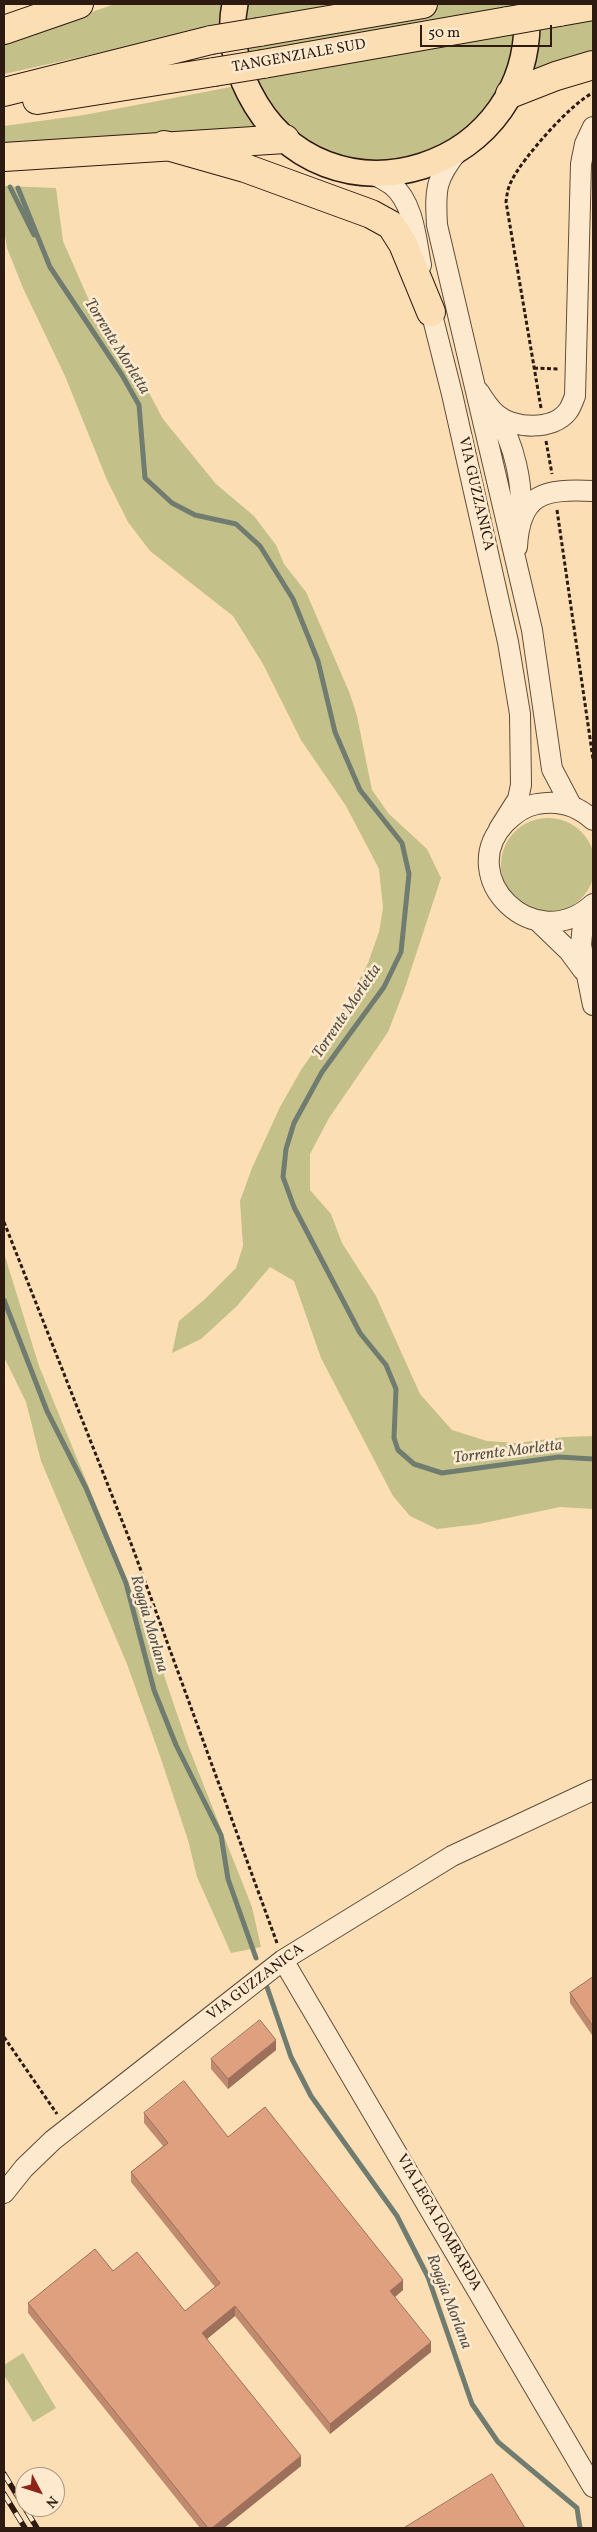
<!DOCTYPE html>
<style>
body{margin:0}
#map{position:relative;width:597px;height:2532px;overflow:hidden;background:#fcdeb4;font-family:Vollkorn,serif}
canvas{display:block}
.frame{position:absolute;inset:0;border:5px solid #2d1b11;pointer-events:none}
.north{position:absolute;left:15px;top:2467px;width:50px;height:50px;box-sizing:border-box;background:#fdeace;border:1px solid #aa9782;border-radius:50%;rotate:130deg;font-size:14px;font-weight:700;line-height:20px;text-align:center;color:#2d1b11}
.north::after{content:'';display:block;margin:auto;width:18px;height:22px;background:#8f2418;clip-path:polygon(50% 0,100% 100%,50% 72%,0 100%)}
.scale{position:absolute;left:420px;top:25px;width:132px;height:22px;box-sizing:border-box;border:2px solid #2d1b11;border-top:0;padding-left:6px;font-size:15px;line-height:18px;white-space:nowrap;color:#2d1b11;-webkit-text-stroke:4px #fdeace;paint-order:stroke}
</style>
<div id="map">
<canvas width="597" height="2532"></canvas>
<div class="frame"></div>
<div class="north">N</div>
<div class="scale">50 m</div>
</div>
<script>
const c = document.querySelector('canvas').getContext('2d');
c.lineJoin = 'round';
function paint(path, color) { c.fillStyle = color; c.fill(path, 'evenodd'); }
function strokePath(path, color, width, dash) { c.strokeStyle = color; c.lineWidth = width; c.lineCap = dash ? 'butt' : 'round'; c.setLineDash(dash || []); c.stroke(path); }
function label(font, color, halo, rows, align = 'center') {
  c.font = font + ' Vollkorn,serif'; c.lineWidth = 5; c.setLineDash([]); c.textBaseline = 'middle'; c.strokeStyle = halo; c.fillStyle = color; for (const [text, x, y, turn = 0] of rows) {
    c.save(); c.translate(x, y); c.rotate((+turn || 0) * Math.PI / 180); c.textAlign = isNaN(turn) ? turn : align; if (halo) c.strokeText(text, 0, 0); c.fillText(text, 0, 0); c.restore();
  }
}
paint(new Path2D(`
 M 115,4 L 225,4 L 224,25 L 4,74 L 4,42 Z
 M 247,4 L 516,4 L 513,49 L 503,88 L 477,121 L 438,150 L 386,163 L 341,158 L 290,129 L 254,78 L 245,27 Z
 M 593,13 L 593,60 L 521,85 L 533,26 Z
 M 236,86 L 260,133 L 4,150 L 4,126 L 84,115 Z
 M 4,186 L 56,188 L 63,241 L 91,305 L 148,391 L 163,419 L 216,484 L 254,516 L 276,545 L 284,564 L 306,592 L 350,694 L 357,716 L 372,790 L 389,814 L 427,849 L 441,878 L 405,988 L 388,1032 L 329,1118 L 310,1154 L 310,1190 L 331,1214 L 342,1243 L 376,1296 L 420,1394 L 452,1430 L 487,1441 L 517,1443 L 564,1437 L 593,1436 L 593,1509 L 560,1507 L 479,1524 L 437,1529 L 410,1516 L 393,1496 L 321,1358 L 294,1281 L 270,1267 L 237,1306 L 201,1339 L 172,1353 L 179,1321 L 205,1299 L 236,1268 L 243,1246 L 240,1201 L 252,1168 L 280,1107 L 301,1070 L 348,1002 L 368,963 L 379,932 L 383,908 L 379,869 L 346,806 L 301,740 L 263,664 L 233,616 L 150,551 L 128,522 L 107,480 L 65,376 L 23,288 L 7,248 L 4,229 Z
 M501 865a47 47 0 1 1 94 0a47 47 0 1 1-94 0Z
 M 4,1253 L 39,1366 L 153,1643 L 187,1743 L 252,1907 L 261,1947 L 231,1953 L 197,1877 L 188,1840 L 160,1756 L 127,1664 L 41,1461 L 26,1402 L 4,1357 Z
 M 23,2353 L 56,2408 L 33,2422 L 4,2375 L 4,2365 Z`), '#c4c089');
strokePath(new Path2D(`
 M 10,187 L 34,235
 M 18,188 L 50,267 L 122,375 L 139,405 L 145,478 L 172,503 L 195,515 L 236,524 L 260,546 L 293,599 L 318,661 L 335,732 L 360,790 L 402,843 L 409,874 L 401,952 L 384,987 L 322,1072 L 294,1123 L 286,1149 L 283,1177 L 294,1207 L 360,1333 L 386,1365 L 396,1389 L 394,1438 L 398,1450 L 414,1464 L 442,1473 L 559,1457 L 593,1459
 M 4,1300 L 47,1411 L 86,1488 L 126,1583 L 154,1690 L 176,1745 L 221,1835 L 228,1879 L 256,1958
 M 267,1987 L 291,2057 L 311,2096 L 397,2216 L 428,2277 L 472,2404 L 498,2442 L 577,2508 L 580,2528`), '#717c70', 5);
const minor = new Path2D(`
 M 458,151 C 435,179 435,190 437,225 L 532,630 L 552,769 L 571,805
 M 372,173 C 379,177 386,181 392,185 C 414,203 416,240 421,265
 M 428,299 L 452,394 L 508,642 L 520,714 L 521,785 L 518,799 L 499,829
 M 479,392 C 484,400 489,408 496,414 C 514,429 553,431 568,411 C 571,407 573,401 575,396 L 581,164 L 585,144 L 593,127
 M 496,414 C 514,443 524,485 520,519
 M 517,547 C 520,492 545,489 593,491
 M 593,820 C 577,805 558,800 537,804 C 524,806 514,814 505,823 C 454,877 534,958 593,904
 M 584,913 L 581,945 L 593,1005
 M 539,922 L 569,951 L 583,970
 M 283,1960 L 593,2487
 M 4,2193 L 24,2168 L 53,2140 L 283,1960 L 452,1856 L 593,1790`);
const major = new Path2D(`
 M 235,4 C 229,33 235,65 249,92 C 324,240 543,171 526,4`);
const highway = new Path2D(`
 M 559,12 L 593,6
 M 4,30 L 79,4
 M 259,32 L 423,4
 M 263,64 L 508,21
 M 4,92 L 211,40
 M 510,94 L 556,76 L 593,65
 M 37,100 L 214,72
 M 164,145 L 245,168 L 371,214 L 391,225 L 403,244 L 431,312
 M 4,157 L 285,139`);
strokePath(minor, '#614c3a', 22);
strokePath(major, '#2d1b11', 28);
strokePath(highway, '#2d1b11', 30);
strokePath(new Path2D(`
 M 534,368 L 558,369
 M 541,408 L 506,202 C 507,194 508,187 512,180 C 522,159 572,102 593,93
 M 546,441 L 552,474
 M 557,510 L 593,759
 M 4,1222 L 132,1546 L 277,1943
 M 4,2037 L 57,2114`), '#2d1b11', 3, [4, 2.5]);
strokePath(minor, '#fdeace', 20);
strokePath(major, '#fcdeb4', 25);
strokePath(highway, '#fcdeb4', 28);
const rail = new Path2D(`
 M 4,2474 L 37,2528
 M 4,2494 L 25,2528`);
strokePath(rail, '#2d1b11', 5.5);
strokePath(rail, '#fdeace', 4, [11]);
const highwayBridge = new Path2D(`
 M 508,21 L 559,12
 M 211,40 L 259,32
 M 214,72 L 263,64`);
strokePath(highwayBridge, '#2d1b11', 30, []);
strokePath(highwayBridge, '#fcdeb4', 28);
paint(new Path2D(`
 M 593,1977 L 592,2035 L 570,2003 L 570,1993 Z
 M 276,2050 L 228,2089 L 211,2069 L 211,2059 Z
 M 144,2113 L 228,2137 L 403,2290 L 395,2297 L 431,2352 L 330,2434 L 235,2316 L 207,2339 L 301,2466 L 224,2528 L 200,2528 L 28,2313 L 28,2303 L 113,2271 L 185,2311 L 215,2287 L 131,2182 L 131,2172 L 163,2146 L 144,2123 Z`), '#c08a6e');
paint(new Path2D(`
 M 593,2024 L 593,2034 L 592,2035 L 592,2025 Z
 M 276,2040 L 276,2050 L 228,2089 L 228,2079 Z
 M 403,2280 L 403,2290 L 390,2301 L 390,2291 Z
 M 235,2306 L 235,2316 L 202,2343 L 202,2333 Z
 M 431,2342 L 431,2352 L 330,2434 L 330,2424 Z
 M 301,2456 L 301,2466 L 224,2528 L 212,2528 Z`), '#9c705a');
const building = new Path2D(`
 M 593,1977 L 593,2024 L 592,2025 L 570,1993 Z
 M 260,2020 L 276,2040 L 228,2079 L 211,2059 Z
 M 184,2081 L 228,2137 L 265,2107 L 403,2280 L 390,2291 L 431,2342 L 330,2424 L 235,2306 L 202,2333 L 301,2456 L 212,2528 L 208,2528 L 28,2303 L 95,2249 L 113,2271 L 137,2252 L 185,2311 L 220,2283 L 131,2172 L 168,2143 L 144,2113 Z
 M 492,2474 L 525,2528 L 404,2528 Z`);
paint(building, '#dfa080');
strokePath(building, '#9c705a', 1);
label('15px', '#2d1b11', '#fdeace', [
 ["TANGENZIALE SUD",299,57,-10],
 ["VIA GUZZANICA",475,494,77],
 ["VIA GUZZANICA",256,1983,-37],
 ["VIA LEGA LOMBARDA",438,2223,60]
]);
label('italic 16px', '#555349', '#fdeace', [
 ["Torrente Morletta",116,347,58],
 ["Torrente Morletta",348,1012,-56],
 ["Torrente Morletta",508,1453,-7],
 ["Roggia Morlana",148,1624,74],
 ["Roggia Morlana",448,2302,69]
]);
</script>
